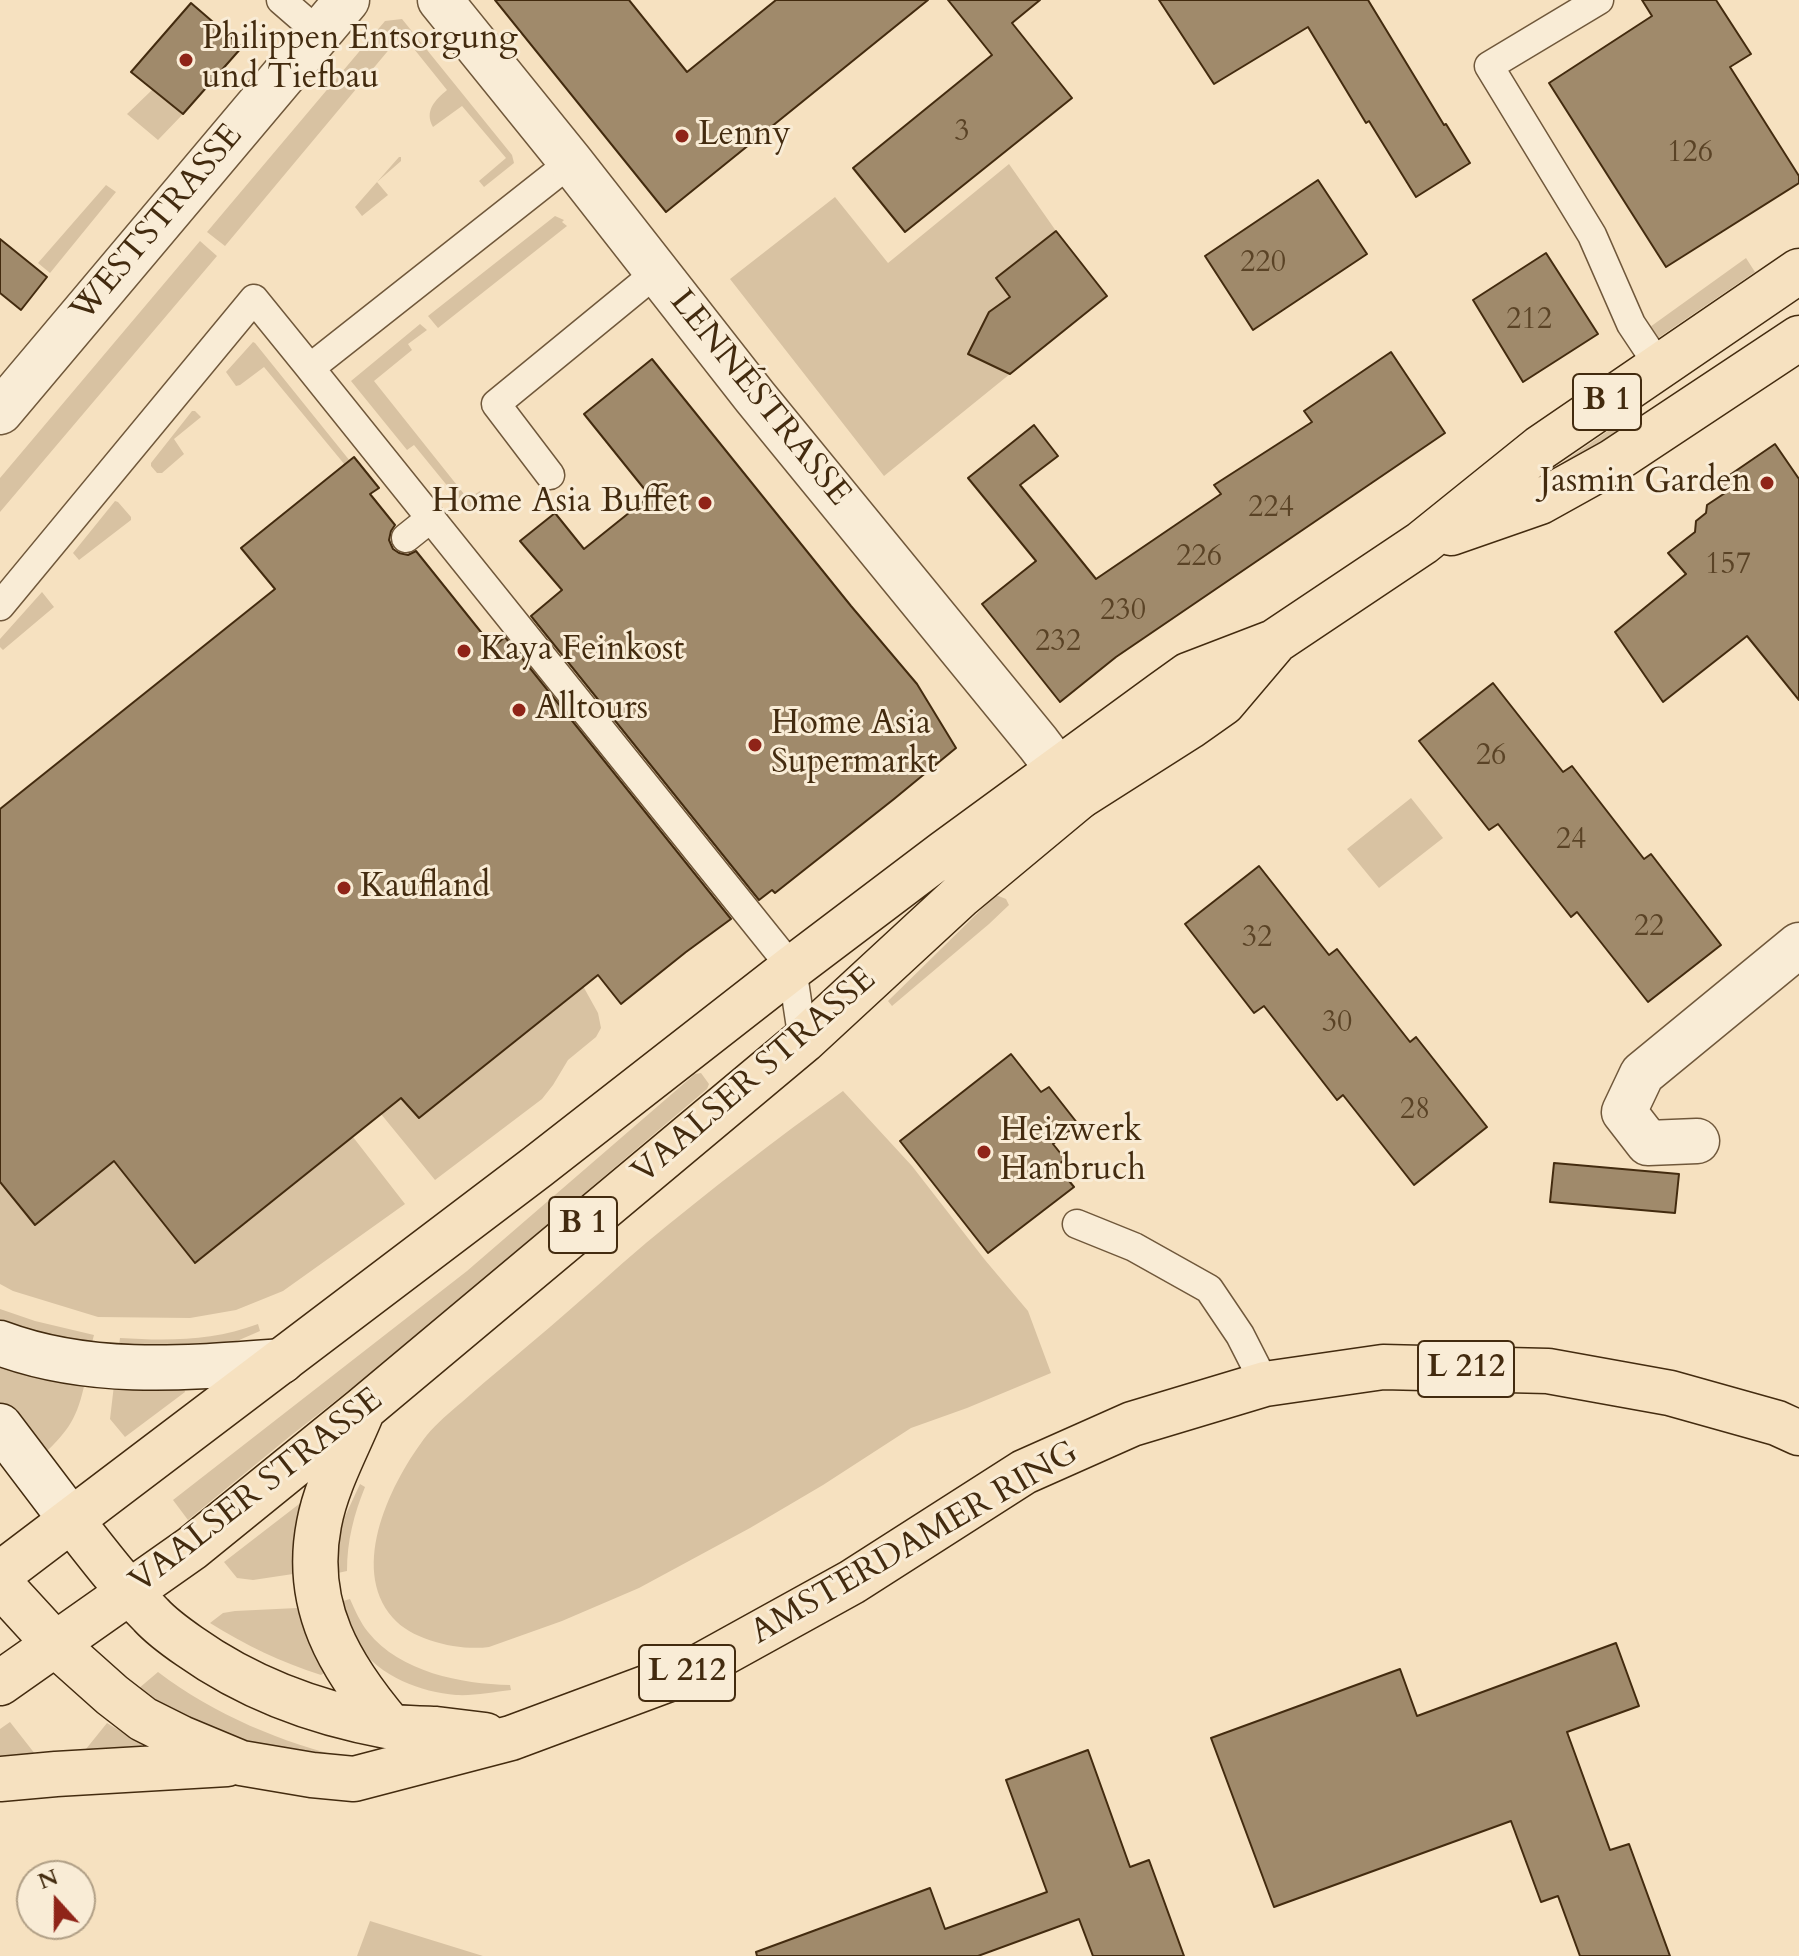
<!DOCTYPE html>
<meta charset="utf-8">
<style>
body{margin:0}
#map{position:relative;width:1799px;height:1956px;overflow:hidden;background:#f6e1c0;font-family:Cardo,serif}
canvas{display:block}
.north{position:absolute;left:16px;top:1860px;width:80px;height:80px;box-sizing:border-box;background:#f9ecd6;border:2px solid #b09f86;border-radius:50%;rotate:339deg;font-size:22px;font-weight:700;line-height:32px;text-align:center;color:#432b0f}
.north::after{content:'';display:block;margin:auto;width:28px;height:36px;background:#8f2418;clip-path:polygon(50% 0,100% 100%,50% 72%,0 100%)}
</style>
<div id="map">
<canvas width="1799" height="1956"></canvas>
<div class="north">N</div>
</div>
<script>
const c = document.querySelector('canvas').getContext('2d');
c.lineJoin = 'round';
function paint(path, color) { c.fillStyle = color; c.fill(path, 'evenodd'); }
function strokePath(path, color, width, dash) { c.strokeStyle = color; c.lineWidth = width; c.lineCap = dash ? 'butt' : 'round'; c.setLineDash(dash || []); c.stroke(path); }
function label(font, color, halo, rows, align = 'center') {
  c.font = font + ' Cardo,serif'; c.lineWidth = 6; c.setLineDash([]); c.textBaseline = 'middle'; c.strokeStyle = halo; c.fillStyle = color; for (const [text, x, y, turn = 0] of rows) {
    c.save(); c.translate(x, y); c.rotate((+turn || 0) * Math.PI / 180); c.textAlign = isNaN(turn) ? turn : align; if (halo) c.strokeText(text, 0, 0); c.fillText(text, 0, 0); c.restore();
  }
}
paint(new Path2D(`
 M 402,19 L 512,155 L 514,163 L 484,187 L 479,181 L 506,158 L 462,106 L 433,127 C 424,111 435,100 447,90 L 402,34 L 225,246 L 207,232 L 385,21 Z
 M 152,90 L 183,114 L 158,140 L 127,114 Z
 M 399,157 L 401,157 L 401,161 L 377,182 L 388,195 L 362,216 L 355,207 Z
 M 1009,164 L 1056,231 L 996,278 L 1010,297 L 990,312 L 1022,311 L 1047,344 L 884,476 L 730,279 L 835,197 L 888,263 Z
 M 106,185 L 116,192 L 50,273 L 38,263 Z
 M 555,216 L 564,220 L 562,222 L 567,226 L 438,328 L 428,316 Z
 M 200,241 L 217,256 L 0,512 L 0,478 Z
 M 1746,258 L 1755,272 L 1658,338 L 1650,327 Z
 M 420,324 L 427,330 L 408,344 L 412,350 L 374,381 L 468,499 L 480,491 L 484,497 L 467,510 L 414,445 L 407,450 L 351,381 Z
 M 253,342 L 255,343 L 350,461 L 345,465 L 264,367 L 240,385 L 236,386 L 226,372 Z
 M 192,411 L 195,411 L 201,417 L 174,439 L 184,454 L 162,473 L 157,473 L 151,466 L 151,463 Z
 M 1634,413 L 1645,426 L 1561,477 L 1556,467 Z
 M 115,501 L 118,502 L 131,517 L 131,520 L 79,560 L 73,553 Z
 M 42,592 L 54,607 L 3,650 L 0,647 L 0,639 Z
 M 1411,798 L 1443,838 L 1379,888 L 1347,849 Z
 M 996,895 L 1006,899 L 1009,905 L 989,924 L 892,1006 L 888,1001 Z
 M 583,986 L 598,1013 L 601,1028 L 596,1037 L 568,1060 L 553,1085 L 542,1099 L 435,1180 L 381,1114 L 401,1098 L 419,1118 Z
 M 701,1073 L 709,1084 L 707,1089 L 394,1355 L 289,1437 L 188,1520 L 173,1500 L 467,1271 L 695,1074 Z
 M 843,1091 L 912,1166 L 985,1260 L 1028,1311 L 1051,1373 L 967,1408 L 911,1428 L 823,1485 L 750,1528 L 639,1588 L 562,1621 L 489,1647 C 460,1651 413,1641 393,1618 C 348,1567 392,1480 427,1435 C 437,1423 450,1412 462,1402 C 491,1376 521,1352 550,1327 C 583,1299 614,1270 646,1243 C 710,1190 776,1139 843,1091 Z
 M 353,1137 L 405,1204 L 283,1291 L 236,1310 L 190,1318 L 98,1317 L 13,1291 L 0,1284 L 0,1182 L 35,1225 L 114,1161 L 195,1263 Z
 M 0,1309 L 35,1321 L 94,1335 L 90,1350 L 0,1327 Z
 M 258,1324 L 260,1331 L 230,1344 L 118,1354 L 120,1338 C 168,1341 213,1341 258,1324 Z
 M 0,1360 L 85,1382 C 77,1418 70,1429 43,1455 L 0,1404 Z
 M 114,1385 L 184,1388 L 185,1392 L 125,1437 L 110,1419 Z
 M 360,1484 L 365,1487 C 354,1514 347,1541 347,1571 L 333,1574 L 341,1525 Z
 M 303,1501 L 295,1539 L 293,1574 L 253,1580 L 237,1578 L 224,1562 Z
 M 350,1599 C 355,1610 360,1622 368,1632 C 400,1672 461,1684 510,1685 L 511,1690 C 493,1692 474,1696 456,1695 C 421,1692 380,1677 359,1646 C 351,1633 344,1617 336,1603 Z
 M 297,1608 L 306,1636 L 324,1673 L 321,1675 C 281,1662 245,1645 210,1623 L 223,1613 L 235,1611 Z
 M 158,1672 C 215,1715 282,1743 351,1759 L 310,1761 L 221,1734 L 164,1706 L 138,1689 Z
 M 10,1722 L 39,1759 L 0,1763 L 0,1729 Z
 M 107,1723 L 148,1748 L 85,1757 L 86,1749 Z
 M 370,1921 L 483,1956 L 357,1956 Z`), '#d8c2a2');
const building = new Path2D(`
 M 495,0 L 629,0 L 687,72 L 776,0 L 928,0 L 666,212 Z
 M 948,0 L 1040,0 L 1012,23 L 1072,98 L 905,232 L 853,168 L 992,55 Z
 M 1159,0 L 1368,0 L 1444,125 L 1446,124 L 1470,163 L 1416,197 L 1369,121 L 1366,123 L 1308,27 L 1214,84 Z
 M 1642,0 L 1716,0 L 1751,54 L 1730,67 L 1799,176 L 1799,183 L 1666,267 L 1549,83 L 1652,16 Z
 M 191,3 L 242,47 L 183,114 L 131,72 Z
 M 1318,180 L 1367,254 L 1253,330 L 1205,256 Z
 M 1056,231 L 1107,296 L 1010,374 L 968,354 L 989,312 L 1010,297 L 996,278 Z
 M 0,239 L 47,277 L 21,310 L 0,293 Z
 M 1546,253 L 1598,334 L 1523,382 L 1473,300 Z
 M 1391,352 L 1445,433 L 1116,657 L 1060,702 L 982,604 L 1036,561 L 968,478 L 1034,425 L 1058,456 L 1020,485 L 1096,579 L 1221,494 L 1214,485 L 1312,422 L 1304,411 Z
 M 652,359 L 851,606 L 917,684 L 956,748 L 894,799 L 775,893 L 772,890 L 759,900 L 531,616 L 562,590 L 520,541 L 555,513 L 584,549 L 650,496 L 584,414 Z
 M 1775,444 L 1799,479 L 1799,700 L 1747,636 L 1663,702 L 1615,632 L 1686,574 L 1668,553 L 1695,532 L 1696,521 L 1706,513 L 1707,505 L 1725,493 L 1718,483 Z
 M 354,457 L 379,488 L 370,494 L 395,525 L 391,531 L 389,540 L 393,549 L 399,553 L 408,555 L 416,551 L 493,647 L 505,637 L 731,919 L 686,952 L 621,1004 L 598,975 L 419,1118 L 401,1098 L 195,1263 L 114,1161 L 35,1225 L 0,1182 L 0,809 L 275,589 L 241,548 Z
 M 1493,683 L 1563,772 L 1572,766 L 1644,859 L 1651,854 L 1721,945 L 1648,1002 L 1577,912 L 1571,917 L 1498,824 L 1489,830 L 1419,741 Z
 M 1259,866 L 1329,955 L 1337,949 L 1410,1042 L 1416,1037 L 1487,1127 L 1414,1185 L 1343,1095 L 1337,1100 L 1264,1006 L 1254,1013 L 1185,924 Z
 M 1011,1054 L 1041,1092 L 1049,1087 L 1078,1124 L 1053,1144 L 1065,1159 L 1057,1166 L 1074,1187 L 988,1253 L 900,1141 Z
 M 1554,1163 L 1679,1174 L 1675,1213 L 1550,1202 Z
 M 1616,1643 L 1639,1706 L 1567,1732 L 1610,1850 L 1629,1844 L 1670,1956 L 1580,1956 L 1558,1896 L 1541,1902 L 1511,1821 L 1274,1907 L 1211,1738 L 1400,1669 L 1417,1716 Z
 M 1088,1750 L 1130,1867 L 1149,1860 L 1184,1956 L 1093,1956 L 1079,1919 L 978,1956 L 757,1956 L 756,1952 L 930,1888 L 945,1929 L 1047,1892 L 1006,1780 Z`);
paint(building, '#a08a6b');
strokePath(building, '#432b0f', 2);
const lane = new Path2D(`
 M 281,0 L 319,33
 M 1599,0 L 1489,66 L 1592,235 L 1631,324 L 1659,366
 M 571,162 L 310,368 L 792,968 L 803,1041
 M 550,475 L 496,404 L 657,272
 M 406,538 L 431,518
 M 0,606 L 254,299 L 310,368
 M 1077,1224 L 1134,1247 L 1209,1289 L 1240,1335 L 1265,1384`);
const street = new Path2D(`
 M 440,0 L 571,162 L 755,397 L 1038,743 L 1079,797
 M 0,412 L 347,0
 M 1697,1141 L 1648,1143 L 1624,1112 L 1642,1074 L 1799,945`);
const secondary = new Path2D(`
 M 0,1343 C 91,1377 187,1368 282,1361
 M 0,1426 L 72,1521`);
const primary = new Path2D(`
 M 1451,533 L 1540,502 L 1612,462 L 1799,338
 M 361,1414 C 346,1450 326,1486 319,1524 C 303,1606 340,1667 391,1727
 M 72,1521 C 97,1553 122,1586 151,1615 C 162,1627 176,1637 189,1646 C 248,1688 315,1713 387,1726 C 403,1729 419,1728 436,1729 C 452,1731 468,1733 485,1735
 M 0,1574 L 537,1167 L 792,968 L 944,853 L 1163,693 L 1188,675 L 1274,642 L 1422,543 L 1540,448 L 1799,271
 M 0,1584 L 56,1645 L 112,1695 L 143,1719 L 181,1738 L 241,1763 L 312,1775 L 354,1779 L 511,1738 L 691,1671 L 852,1582 L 1024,1472 L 1132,1424 L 1265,1384 L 1383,1367 L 1548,1371 L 1670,1393 L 1777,1423 L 1799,1433
 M 0,1683 L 192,1548 L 362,1410 L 803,1041 L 960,896 L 1079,797 L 1189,727 L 1223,703 L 1273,644
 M 0,1779 L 56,1774 L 227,1764`);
strokePath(lane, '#70583b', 31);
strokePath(street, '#70583b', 47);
strokePath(secondary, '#432b0f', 47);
strokePath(primary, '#432b0f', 47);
strokePath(lane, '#f9ecd6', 28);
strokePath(street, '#f9ecd6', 44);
strokePath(secondary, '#f9ecd6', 44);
strokePath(primary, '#f6e1c0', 44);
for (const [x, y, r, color] of [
 [186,60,8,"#8f2418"],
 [682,136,8,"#8f2418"],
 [1767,483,8,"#8f2418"],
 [705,503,8,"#8f2418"],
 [464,651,8,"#8f2418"],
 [519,710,8,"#8f2418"],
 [755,745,8,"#8f2418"],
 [344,888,8,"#8f2418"],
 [984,1152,8,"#8f2418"]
]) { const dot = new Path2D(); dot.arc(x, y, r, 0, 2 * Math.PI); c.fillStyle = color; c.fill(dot); strokePath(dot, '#f9ecd6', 3); }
label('30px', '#5a4326', null, [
 ["3",962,133],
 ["126",1690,154],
 ["220",1263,264],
 ["212",1529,321],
 ["224",1271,509],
 ["226",1199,558],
 ["157",1728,566],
 ["230",1123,612],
 ["232",1058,643],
 ["26",1491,757],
 ["24",1571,841],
 ["22",1649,928],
 ["32",1257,939],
 ["30",1337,1024],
 ["28",1415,1111]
]);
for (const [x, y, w] of [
 [1607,402,68],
 [583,1225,68],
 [1466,1369,96],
 [687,1673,96]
]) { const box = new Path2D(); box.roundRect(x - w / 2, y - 28, w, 56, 6); c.fillStyle = '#f9ecd6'; c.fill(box); strokePath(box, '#432b0f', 2); }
label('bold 32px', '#432b0f', null, [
 ["B 1",1607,402],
 ["B 1",583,1225],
 ["L 212",1466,1369],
 ["L 212",687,1673]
]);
label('34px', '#432b0f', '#f9ecd6', [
 ["Philippen Entsorgung",202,40],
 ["und Tiefbau",202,79],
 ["Lenny",698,136],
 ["Jasmin Garden",1751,483,"right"],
 ["Home Asia Buffet",689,503,"right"],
 ["Kaya Feinkost",480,651],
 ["Alltours",535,710],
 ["Home Asia",771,725],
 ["Supermarkt",771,764],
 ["Kaufland",360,888],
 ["Heizwerk",1000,1132],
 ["Hanbruch",1000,1171]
], 'left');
label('34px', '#432b0f', '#f9ecd6', [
 ["WESTSTRASSE",158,224,-50],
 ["LENNÉSTRASSE",759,399,51],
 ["VAALSER STRASSE",755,1077,-41],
 ["VAALSER STRASSE",257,1492,-38],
 ["AMSTERDAMER RING",915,1544,-30]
]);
</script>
